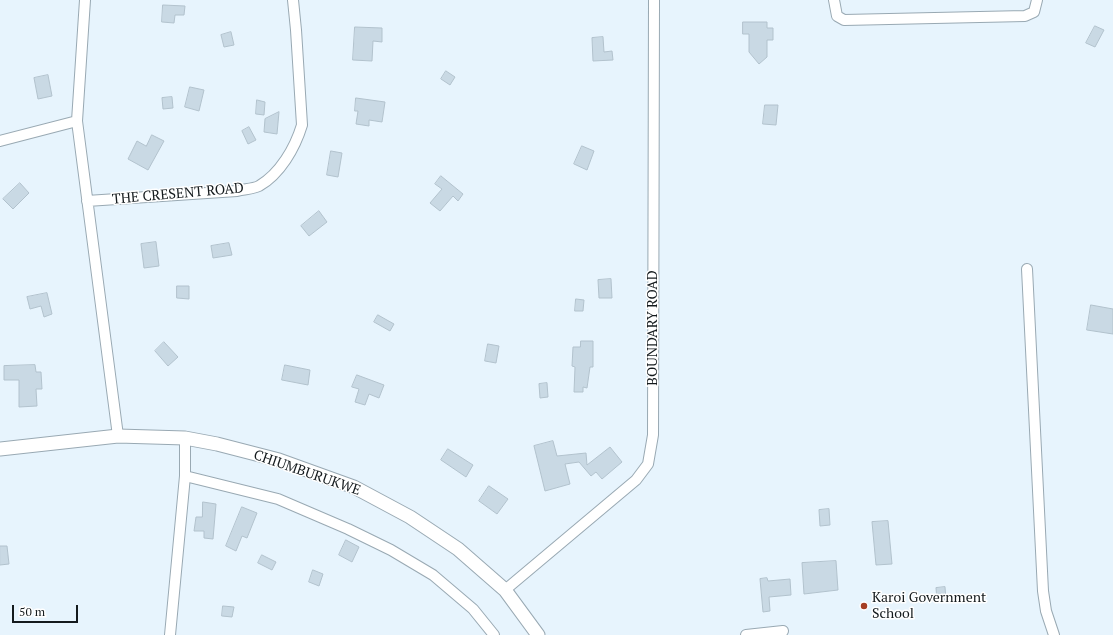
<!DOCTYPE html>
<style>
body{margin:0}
#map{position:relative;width:1113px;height:635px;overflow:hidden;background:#e7f4fd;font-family:"PT Serif",serif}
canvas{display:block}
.scale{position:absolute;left:12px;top:605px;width:66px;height:18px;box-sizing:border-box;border:2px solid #141a1d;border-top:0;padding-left:5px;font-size:12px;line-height:14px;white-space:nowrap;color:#141a1d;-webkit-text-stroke:3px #fff;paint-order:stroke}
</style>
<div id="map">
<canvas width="1113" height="635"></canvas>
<div class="scale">50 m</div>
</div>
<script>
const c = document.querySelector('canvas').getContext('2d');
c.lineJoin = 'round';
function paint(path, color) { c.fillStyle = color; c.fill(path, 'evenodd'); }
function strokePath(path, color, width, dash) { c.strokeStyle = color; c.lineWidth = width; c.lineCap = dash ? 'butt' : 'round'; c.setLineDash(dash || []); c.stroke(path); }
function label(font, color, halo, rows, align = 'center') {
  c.font = font + ' "PT Serif",serif'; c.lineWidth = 3; c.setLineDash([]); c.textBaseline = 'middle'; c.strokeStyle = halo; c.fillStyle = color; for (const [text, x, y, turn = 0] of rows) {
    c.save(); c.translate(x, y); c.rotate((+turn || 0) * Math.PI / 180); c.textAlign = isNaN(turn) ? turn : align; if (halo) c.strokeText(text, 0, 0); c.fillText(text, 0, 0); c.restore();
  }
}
const building = new Path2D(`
 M 163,5 L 185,6 L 184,15 L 175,15 L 174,23 L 162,22 Z
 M 743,22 L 767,22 L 767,28 L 773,28 L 773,40 L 767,40 L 767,57 L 759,64 L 749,52 L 749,34 L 743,34 Z
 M 1095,26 L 1104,30 L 1095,47 L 1086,43 Z
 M 355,27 L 382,28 L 382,42 L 373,41 L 372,61 L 353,60 Z
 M 231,32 L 234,45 L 224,47 L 221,35 Z
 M 603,37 L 604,52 L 612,51 L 613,60 L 593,61 L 592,38 Z
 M 446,71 L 455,77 L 450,85 L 441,79 Z
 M 48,75 L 52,96 L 38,99 L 34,78 Z
 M 190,87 L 204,90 L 199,111 L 185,107 Z
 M 172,97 L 173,108 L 163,109 L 162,98 Z
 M 356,98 L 385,102 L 382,122 L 369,120 L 369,126 L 356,124 L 358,111 L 355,111 Z
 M 257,100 L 265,102 L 264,115 L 256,114 Z
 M 765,105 L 778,105 L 776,125 L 763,124 Z
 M 279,112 L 277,134 L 264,132 L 265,119 Z
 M 249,127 L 256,140 L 248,144 L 242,131 Z
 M 152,135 L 164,141 L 148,170 L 128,159 L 137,141 L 146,146 Z
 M 582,146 L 594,151 L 587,170 L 574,164 Z
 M 331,151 L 342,153 L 338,177 L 327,175 Z
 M 441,176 L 463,194 L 458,201 L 453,196 L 440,211 L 430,203 L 442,189 L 435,184 Z
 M 20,183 L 29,193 L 13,209 L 3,199 Z
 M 319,211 L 327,222 L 309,236 L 301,226 Z
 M 156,242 L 159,266 L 144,268 L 141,244 Z
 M 229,243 L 232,255 L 213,258 L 211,246 Z
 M 611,279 L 612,298 L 599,298 L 598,280 Z
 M 177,286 L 189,286 L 189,299 L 177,298 Z
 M 47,293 L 52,314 L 44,317 L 41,306 L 30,309 L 27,297 Z
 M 576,299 L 584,300 L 583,311 L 575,311 Z
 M 1091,305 L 1113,309 L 1113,334 L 1087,330 Z
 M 378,315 L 394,324 L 390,331 L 374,322 Z
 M 581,341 L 593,341 L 593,367 L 590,367 L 587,388 L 583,387 L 583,392 L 574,392 L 575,367 L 572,366 L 573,347 L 580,347 Z
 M 164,342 L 178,357 L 168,366 L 155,351 Z
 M 488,344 L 499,346 L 496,363 L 485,361 Z
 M 35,365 L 36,372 L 41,372 L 42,389 L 36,389 L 37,406 L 19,407 L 19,380 L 4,380 L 4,366 Z
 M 285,365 L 310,370 L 308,385 L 282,380 Z
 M 357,375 L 384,385 L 379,398 L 369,394 L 365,405 L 355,402 L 359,389 L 352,387 Z
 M 547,383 L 548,397 L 540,398 L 539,384 Z
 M 553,441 L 557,456 L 586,453 L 587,465 L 610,447 L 622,462 L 602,479 L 596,472 L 591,476 L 579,462 L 565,464 L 570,484 L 545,491 L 534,446 Z
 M 448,449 L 473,465 L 466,477 L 441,460 Z
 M 489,486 L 508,499 L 497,514 L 479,501 Z
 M 203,502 L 216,504 L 213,539 L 204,538 L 204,531 L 194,531 L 196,517 L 202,517 Z
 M 242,507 L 257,513 L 247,538 L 242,536 L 236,551 L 226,546 Z
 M 829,509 L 830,525 L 820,526 L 819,510 Z
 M 888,521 L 892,564 L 876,565 L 872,522 Z
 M 346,540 L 359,547 L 352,562 L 339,555 Z
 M 0,546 L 7,546 L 9,564 L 0,565 Z
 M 262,555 L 276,562 L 272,570 L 258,563 Z
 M 836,561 L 838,590 L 804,594 L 802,563 Z
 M 313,570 L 323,574 L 319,586 L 309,582 Z
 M 767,578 L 768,581 L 790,579 L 791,595 L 769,597 L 770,611 L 763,612 L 760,579 Z
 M 945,587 L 946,600 L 937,600 L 936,588 Z
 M 223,606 L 234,607 L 232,617 L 222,616 Z`);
paint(building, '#c9d9e4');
strokePath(building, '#b2c2cd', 1);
const minor = new Path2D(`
 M 85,0 L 77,121 L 118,436
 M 834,0 L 837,16 L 844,20 L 1025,16 L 1034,12 L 1037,0
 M 0,141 L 77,121
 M 87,201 L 237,191 C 244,189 253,189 259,186 C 280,174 295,148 302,125 L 296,30 L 293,0
 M 1027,269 L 1043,591 L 1046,611 L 1054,635
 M 185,476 L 278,499 L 348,529 L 391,550 L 433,575 L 473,609 L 494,635
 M 505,590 L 636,480 L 648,464 L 653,435 L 654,0
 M 170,635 L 185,476 L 185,438
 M 746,635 L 783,631`);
const tertiary = new Path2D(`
 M 0,449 L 118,436 L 185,438 L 217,444 L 279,460 L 354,487 L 410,517 L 458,549 L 505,590 L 538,635`);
strokePath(minor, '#99a9b3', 12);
strokePath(tertiary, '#99a9b3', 15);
strokePath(minor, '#fff', 10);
strokePath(tertiary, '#fff', 13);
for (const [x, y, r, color] of [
 [864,606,4,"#a53d22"]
]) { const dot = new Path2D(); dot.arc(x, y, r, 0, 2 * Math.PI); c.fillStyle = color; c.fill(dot); strokePath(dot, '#fff', 1.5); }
label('14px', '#141a1d', '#fff', [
 ["THE CRESENT ROAD",178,194,-5],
 ["BOUNDARY ROAD",653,328,-90],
 ["CHIUMBURUKWE",307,473,19]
]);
label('14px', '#141a1d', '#fff', [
 ["Karoi Government",872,598],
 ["School",872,614]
], 'left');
</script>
